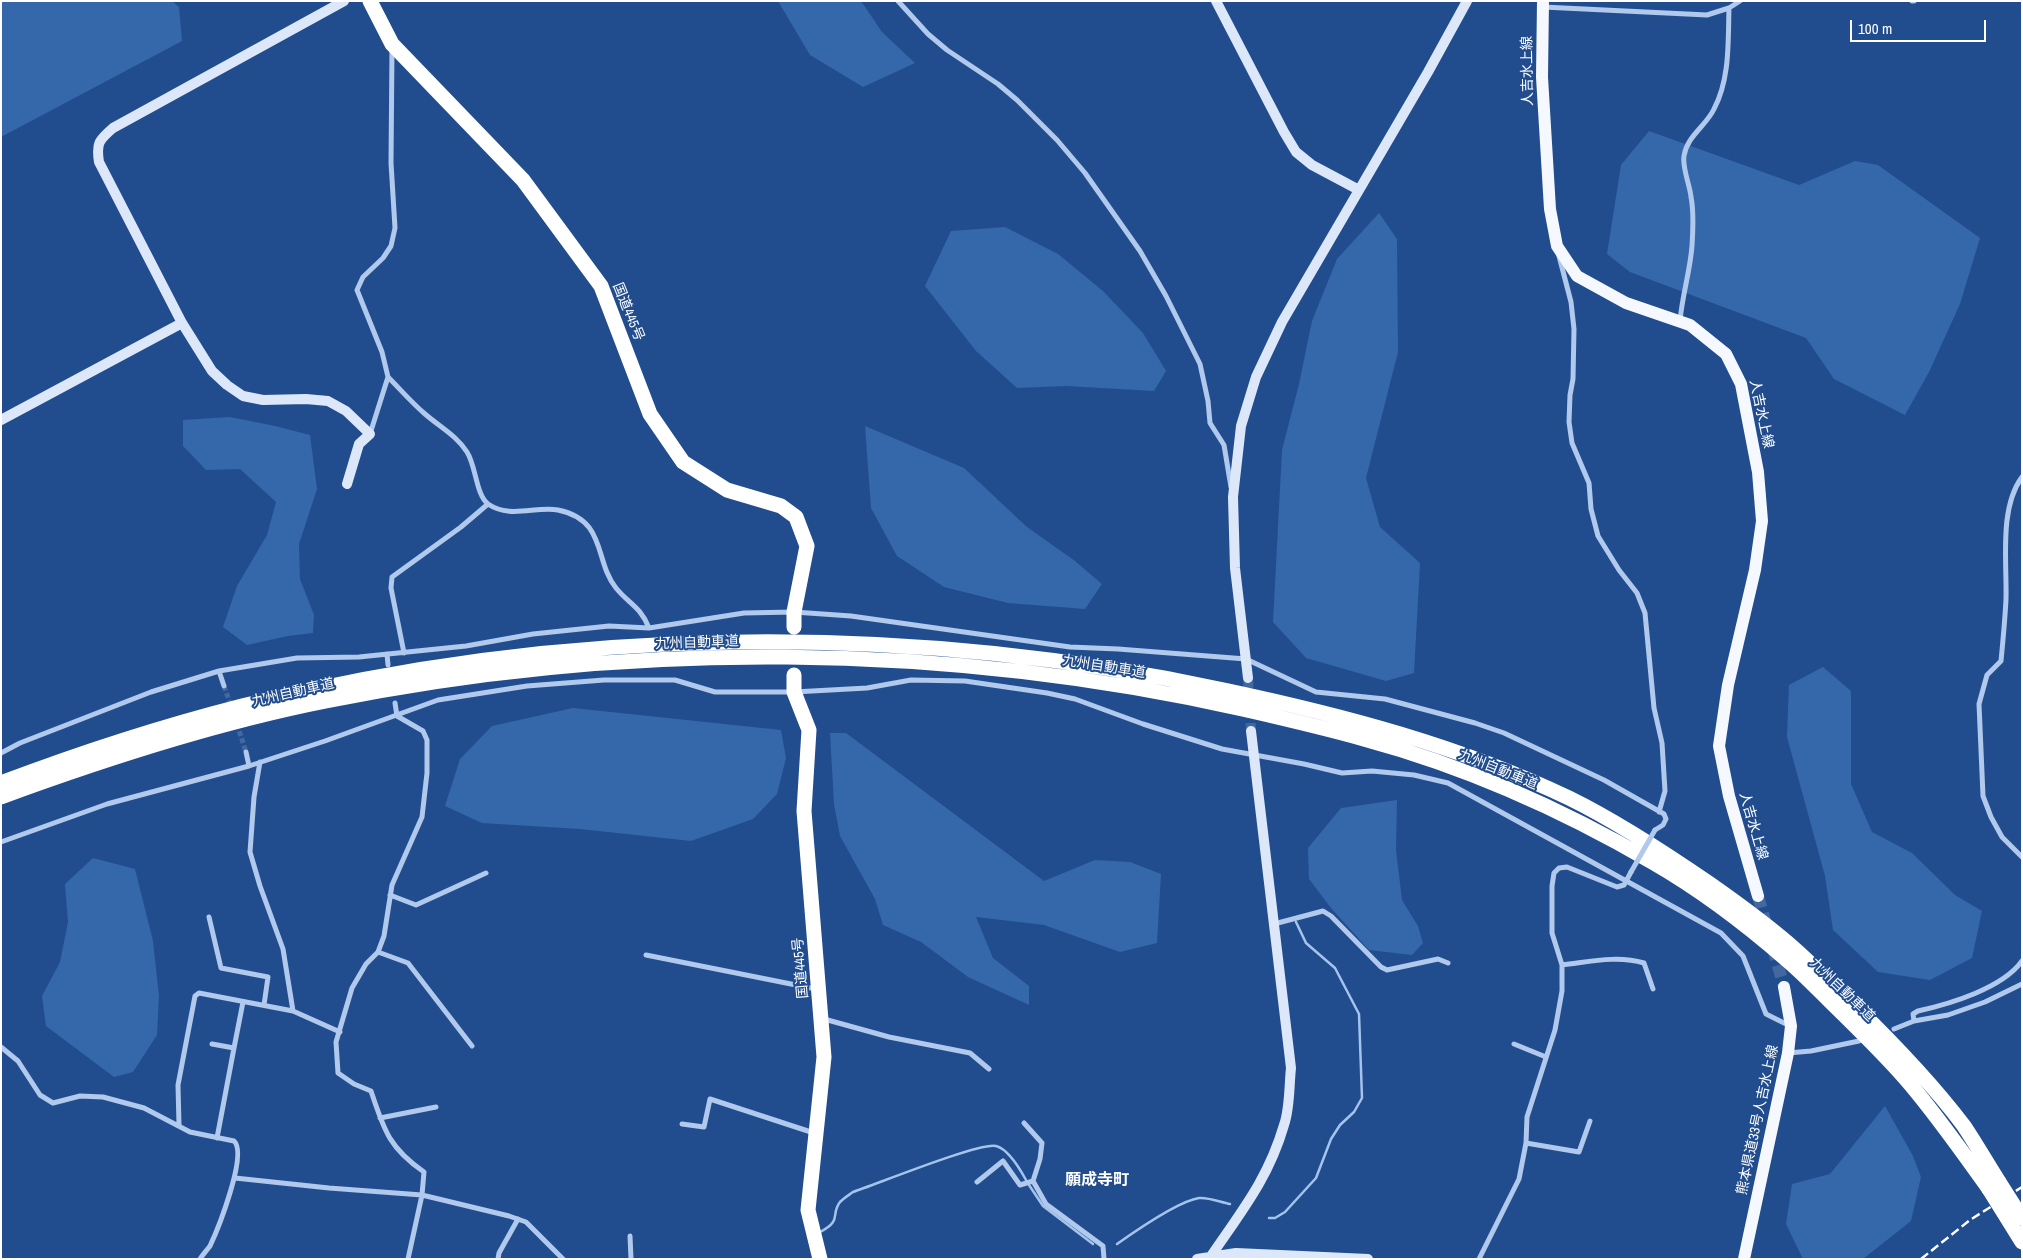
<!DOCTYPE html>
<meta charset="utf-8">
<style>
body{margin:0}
#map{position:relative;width:2023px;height:1260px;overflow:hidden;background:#214d8e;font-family:"Archivo Narrow",sans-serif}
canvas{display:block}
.frame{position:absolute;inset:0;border:2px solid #fff;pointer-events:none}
.scale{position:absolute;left:1850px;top:20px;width:136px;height:22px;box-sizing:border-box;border:2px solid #fff;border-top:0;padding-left:6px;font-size:15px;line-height:18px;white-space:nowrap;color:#fff;-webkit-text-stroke:4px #214d8e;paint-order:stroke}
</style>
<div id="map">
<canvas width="2023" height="1260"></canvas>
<div class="frame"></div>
<div class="scale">100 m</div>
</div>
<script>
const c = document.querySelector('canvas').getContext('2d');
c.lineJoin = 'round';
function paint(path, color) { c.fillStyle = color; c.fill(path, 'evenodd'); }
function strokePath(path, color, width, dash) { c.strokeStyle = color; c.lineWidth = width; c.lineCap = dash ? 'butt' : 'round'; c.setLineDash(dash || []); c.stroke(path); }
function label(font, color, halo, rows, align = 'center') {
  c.font = font + ' "Archivo Narrow","Noto Sans JP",sans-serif'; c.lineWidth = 4; c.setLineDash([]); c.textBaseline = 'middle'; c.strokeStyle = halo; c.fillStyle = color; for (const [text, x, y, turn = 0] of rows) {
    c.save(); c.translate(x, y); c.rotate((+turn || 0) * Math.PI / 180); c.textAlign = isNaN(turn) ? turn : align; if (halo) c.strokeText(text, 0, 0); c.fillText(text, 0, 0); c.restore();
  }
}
paint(new Path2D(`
 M 1,1 L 172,1 L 179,7 L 182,41 L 1,137 Z
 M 778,1 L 861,1 L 882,32 L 915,63 L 863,87 L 810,55 Z
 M 1649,131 L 1799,185 L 1855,161 L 1878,165 L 1980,238 L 1960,304 L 1929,372 L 1905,415 L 1834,379 L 1806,338 L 1630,272 L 1607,254 L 1621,165 Z
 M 1379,213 L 1397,239 L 1398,352 L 1366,478 L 1380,527 L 1420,563 L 1414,673 L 1386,681 L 1306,658 L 1273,622 L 1282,450 L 1299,384 L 1312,321 L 1337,259 Z
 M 1005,227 L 1058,254 L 1103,291 L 1143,333 L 1166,371 L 1154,391 L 1066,386 L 1017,388 L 976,351 L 925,286 L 951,231 Z
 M 230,417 L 275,426 L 310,435 L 317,489 L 299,544 L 300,579 L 314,615 L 313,633 L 288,636 L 247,645 L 223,627 L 237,586 L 267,535 L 276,502 L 240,469 L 206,470 L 183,446 L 183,420 Z
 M 865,426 L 964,468 L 1027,527 L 1075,561 L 1102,584 L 1085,609 L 1008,603 L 944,587 L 897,556 L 871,508 Z
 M 1823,667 L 1851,691 L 1851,784 L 1872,832 L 1912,853 L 1955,895 L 1982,911 L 1972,958 L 1930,980 L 1878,972 L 1833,930 L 1825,876 L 1787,737 L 1789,685 Z
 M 573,708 L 781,730 L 786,758 L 777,794 L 753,819 L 691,841 L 580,829 L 482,823 L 445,806 L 460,759 L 492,726 Z
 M 830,733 L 846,733 L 1044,881 L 1095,860 L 1130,862 L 1161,874 L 1157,943 L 1120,952 L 1044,925 L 976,917 L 993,958 L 1029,986 L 1029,1005 L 968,977 L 921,942 L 883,925 L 875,899 L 840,836 L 834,804 Z
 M 1397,800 L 1396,850 L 1402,900 L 1418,926 L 1423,943 L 1412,955 L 1369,950 L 1331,908 L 1309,879 L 1308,848 L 1341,808 Z
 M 93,858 L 135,869 L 153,941 L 159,996 L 157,1035 L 133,1072 L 114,1077 L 46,1026 L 42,996 L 60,962 L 68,922 L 65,884 Z
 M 1885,1106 L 1913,1156 L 1921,1177 L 1911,1221 L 1863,1259 L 1803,1259 L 1786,1224 L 1792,1184 L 1830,1174 Z`), '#3567ab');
strokePath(new Path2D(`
 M 1029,1185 L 1043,1206 L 1093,1244
 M 1269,1218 L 1275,1218 L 1285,1212 L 1316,1178 L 1331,1139 L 1340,1125 L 1354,1112 L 1362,1098 L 1359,1014 L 1335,968 L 1306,943 L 1296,922
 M 820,1232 C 843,1220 830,1215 840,1202 C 844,1198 849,1195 853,1192 C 877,1184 980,1142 996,1146 C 1008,1149 1020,1169 1026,1180
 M 1117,1244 C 1134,1232 1179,1201 1199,1198 C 1208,1197 1220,1202 1230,1204`), '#a4c4ed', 2.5);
strokePath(new Path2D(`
 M 224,686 L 231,706
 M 237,724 L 246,752`), '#42689f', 5, [5, 2.5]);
strokePath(new Path2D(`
 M 1248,678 L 1251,731`), '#42689f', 10, [10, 5]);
strokePath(new Path2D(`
 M 1758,896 L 1784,987`), '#42689f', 12, [12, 6]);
strokePath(new Path2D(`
 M 898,1 L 928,34 L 947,50 L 998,84 L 1017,100 L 1057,140 L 1085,173 L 1140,251 L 1166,296 L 1200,364 L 1208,401 L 1210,423 L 1224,445 L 1231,487
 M 1912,1 L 1914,1
 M 1543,7 L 1707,15 L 1729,8 C 1728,42 1730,79 1714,109 C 1706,126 1687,136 1684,156 C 1682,168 1690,185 1691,197 C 1694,212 1693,231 1692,246 C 1690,272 1682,296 1680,321
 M 1729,8 L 1740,1
 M 1559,256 L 1571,302 L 1574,329 L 1573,379 L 1570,395 L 1569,422 L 1572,443 L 1589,483 L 1591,509 L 1598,536 L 1619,570 L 1637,593 L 1645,613 L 1654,708 L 1662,743 L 1665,791 L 1659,812
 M 388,377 C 400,389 412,403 425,414 C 440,427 457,436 467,452 C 476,466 476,495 488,504 C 510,519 535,506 558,510 C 607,520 594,561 616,588 C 629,604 641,607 649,628
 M 370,434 L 388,377 L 382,352 L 357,290 L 363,277 L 383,258 L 391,246 L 395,228 L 391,163 L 392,49
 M 2022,477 C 1999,508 2007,562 2006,599 C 2005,620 2003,640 2001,661 L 1987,675 L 1979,704 L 1983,796 L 1991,817 L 2002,837 L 2022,857
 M 404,653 L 391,588 L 392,577 L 461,527 L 488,504
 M 387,654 L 388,665
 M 219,671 L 224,686
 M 395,703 L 397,716 L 423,731 L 427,740 L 427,773 L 422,817 L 392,885 L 384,936 L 378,952 L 366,964 L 352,988 L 336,1042 L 338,1073 L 354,1084 L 371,1091 C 384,1130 389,1148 424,1172 L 422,1195 L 408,1259
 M 246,752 L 249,766
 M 1,753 L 20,743 L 151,692 L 219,671 L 297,658 L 359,657 L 466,646 L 533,634 L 609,626 L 649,628 L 744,613 L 794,612 L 851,616 L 1070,647 L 1118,649 L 1246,659 L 1316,692 L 1385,699 L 1475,723 L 1504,733 L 1604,780 L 1664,814 L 1666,819 L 1663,825 L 1655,830
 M 260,762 L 254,797 L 250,852 L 260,886 L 283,949 L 293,1011 L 340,1032
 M 1,842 L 107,804 L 249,766 L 325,741 L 438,700 L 527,686 L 604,680 L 675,680 L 715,692 L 794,692 L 867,688 L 911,680 L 965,681 L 1047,693 L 1075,699 L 1143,724 L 1222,749 L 1304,764 L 1342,773 L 1372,771 L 1414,775 L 1448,783 L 1721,933 L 1743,956 L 1766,1014 L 1788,1025
 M 390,895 L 416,905 L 486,873
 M 209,917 L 221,968 L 268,977 L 264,1005
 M 1274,924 L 1323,911 L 1331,916 L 1381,967 L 1387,970 L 1438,959 L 1448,963
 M 378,952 L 408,963 L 472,1046
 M 646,955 L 816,989
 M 1562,965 C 1589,962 1617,955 1644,963 L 1653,989
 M 824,1019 L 889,1037 L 970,1053 L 989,1069
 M 1914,1021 L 1913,1014 L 1918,1011 C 1950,1004 2003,988 2022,961
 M 1894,1029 L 1914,1021 L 1948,1015 L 1985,1002 L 2022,984
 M 212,1044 L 234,1048 L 243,1002
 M 1514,1044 L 1546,1057
 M 1,1047 L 18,1061 L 40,1095 L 53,1103 L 80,1096 L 103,1097 L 144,1108 L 190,1132 L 234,1141 C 248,1154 218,1229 210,1246 C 207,1250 203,1254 200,1259
 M 1788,1053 L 1811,1051 L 1859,1041
 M 380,1118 L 436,1107
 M 1024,1123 L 1042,1143 L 1040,1159 L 1033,1181 L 1046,1204 L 1103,1246 L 1104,1259
 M 682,1124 L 704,1127 L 710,1099 L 814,1133
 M 179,1125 L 178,1085 L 195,996 L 199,993 L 293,1011
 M 217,1138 L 234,1048
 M 1526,1143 L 1579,1152 L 1590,1121
 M 235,1178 L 329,1188 L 422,1195 L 509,1216 L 526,1222 L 563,1259
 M 977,1182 L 1003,1161 L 1020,1185 L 1033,1181
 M 630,1236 L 631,1259
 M 498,1259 L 499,1253 L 518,1219
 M 1479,1259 L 1519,1179 L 1526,1143 L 1527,1117 L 1555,1030 L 1562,991 L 1562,965 L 1552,933 L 1552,886 L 1554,873 L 1559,868 L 1567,867 L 1617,887 L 1624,885 L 1631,872`), '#b0c9ec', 5);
strokePath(new Path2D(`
 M 344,1 L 113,128 C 99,140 96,143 99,162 L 182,323 L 212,371 L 227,385 L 243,396 L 263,400 L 306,399 L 328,401 L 346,411 L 370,434 L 359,444 L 347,484
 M 1216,1 L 1284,132 L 1296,152 L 1312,165 L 1359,190
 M 1,420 L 182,323
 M 1248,678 L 1235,568 L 1233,497 L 1241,426 L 1256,377 L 1282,322 L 1428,72 L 1467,1
 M 1197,1259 L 1236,1253 L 1368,1259
 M 1209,1259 C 1240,1213 1268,1180 1284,1125 C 1290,1108 1289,1086 1291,1068 L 1251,731`), '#dce8f9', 10);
strokePath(new Path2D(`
 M 1543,1 L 1542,77 L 1550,209 L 1557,246 L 1577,276 L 1626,303 L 1690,325 L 1726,354 L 1741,384 L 1758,472 L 1762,521 L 1755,570 L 1728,685 L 1719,746 L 1729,796 L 1758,896
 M 1744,1259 L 1788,1053 L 1791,1026 L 1784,987`), '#f5f9ff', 12);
strokePath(new Path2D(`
 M 370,1 L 392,44 L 523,180 L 601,286 L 650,414 L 683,462 L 727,490 L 781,506 L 796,517 L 807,546 L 794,612 L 794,627
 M 794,675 L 794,692 L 809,730 L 804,811 L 824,1057 L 808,1210 L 820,1259
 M 1,783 C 80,753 160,727 242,706 C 562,626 902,621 1224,690 C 1342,715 1460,746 1569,798 C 1618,822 1665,853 1710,884 C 1740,905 1770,927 1797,951 C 1816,968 1834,987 1853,1004 C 1892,1042 1931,1082 1964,1126 C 1976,1144 1987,1163 1999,1182
 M 1,797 C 107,758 215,723 326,701 C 628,640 946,642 1247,710 C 1286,719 1325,728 1364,739 C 1464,766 1565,811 1654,863 C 1699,889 1748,926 1787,960 C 1806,976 1823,995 1842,1013 C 1865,1036 1889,1059 1910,1084 C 1938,1117 1963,1153 1989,1189`), '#fff', 15);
strokePath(new Path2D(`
 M 1921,1259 L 1970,1220 L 2022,1187`), '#fff', 2.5, [9, 4]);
strokePath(new Path2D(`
 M 1631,872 L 1655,830`), '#b0c9ec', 5);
strokePath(new Path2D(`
 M 1999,1182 L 2022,1218
 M 1989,1189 L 2022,1242`), '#fff', 15);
label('14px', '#fff', '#214d8e', [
 ["人吉水上線",1528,71,-91],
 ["国道445号",628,312,68],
 ["人吉水上線",1761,414,78],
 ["九州自動車道",697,643,-2],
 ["九州自動車道",1104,667,9],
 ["九州自動車道",293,693,-13],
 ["九州自動車道",1498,770,22],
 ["人吉水上線",1753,826,74],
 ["国道445号",801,968,-95],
 ["九州自動車道",1842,990,44],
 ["熊本県道33号人吉水上線",1758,1120,-78]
]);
label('bold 16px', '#fff', '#214d8e', [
 ["願成寺町",1097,1181]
]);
</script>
